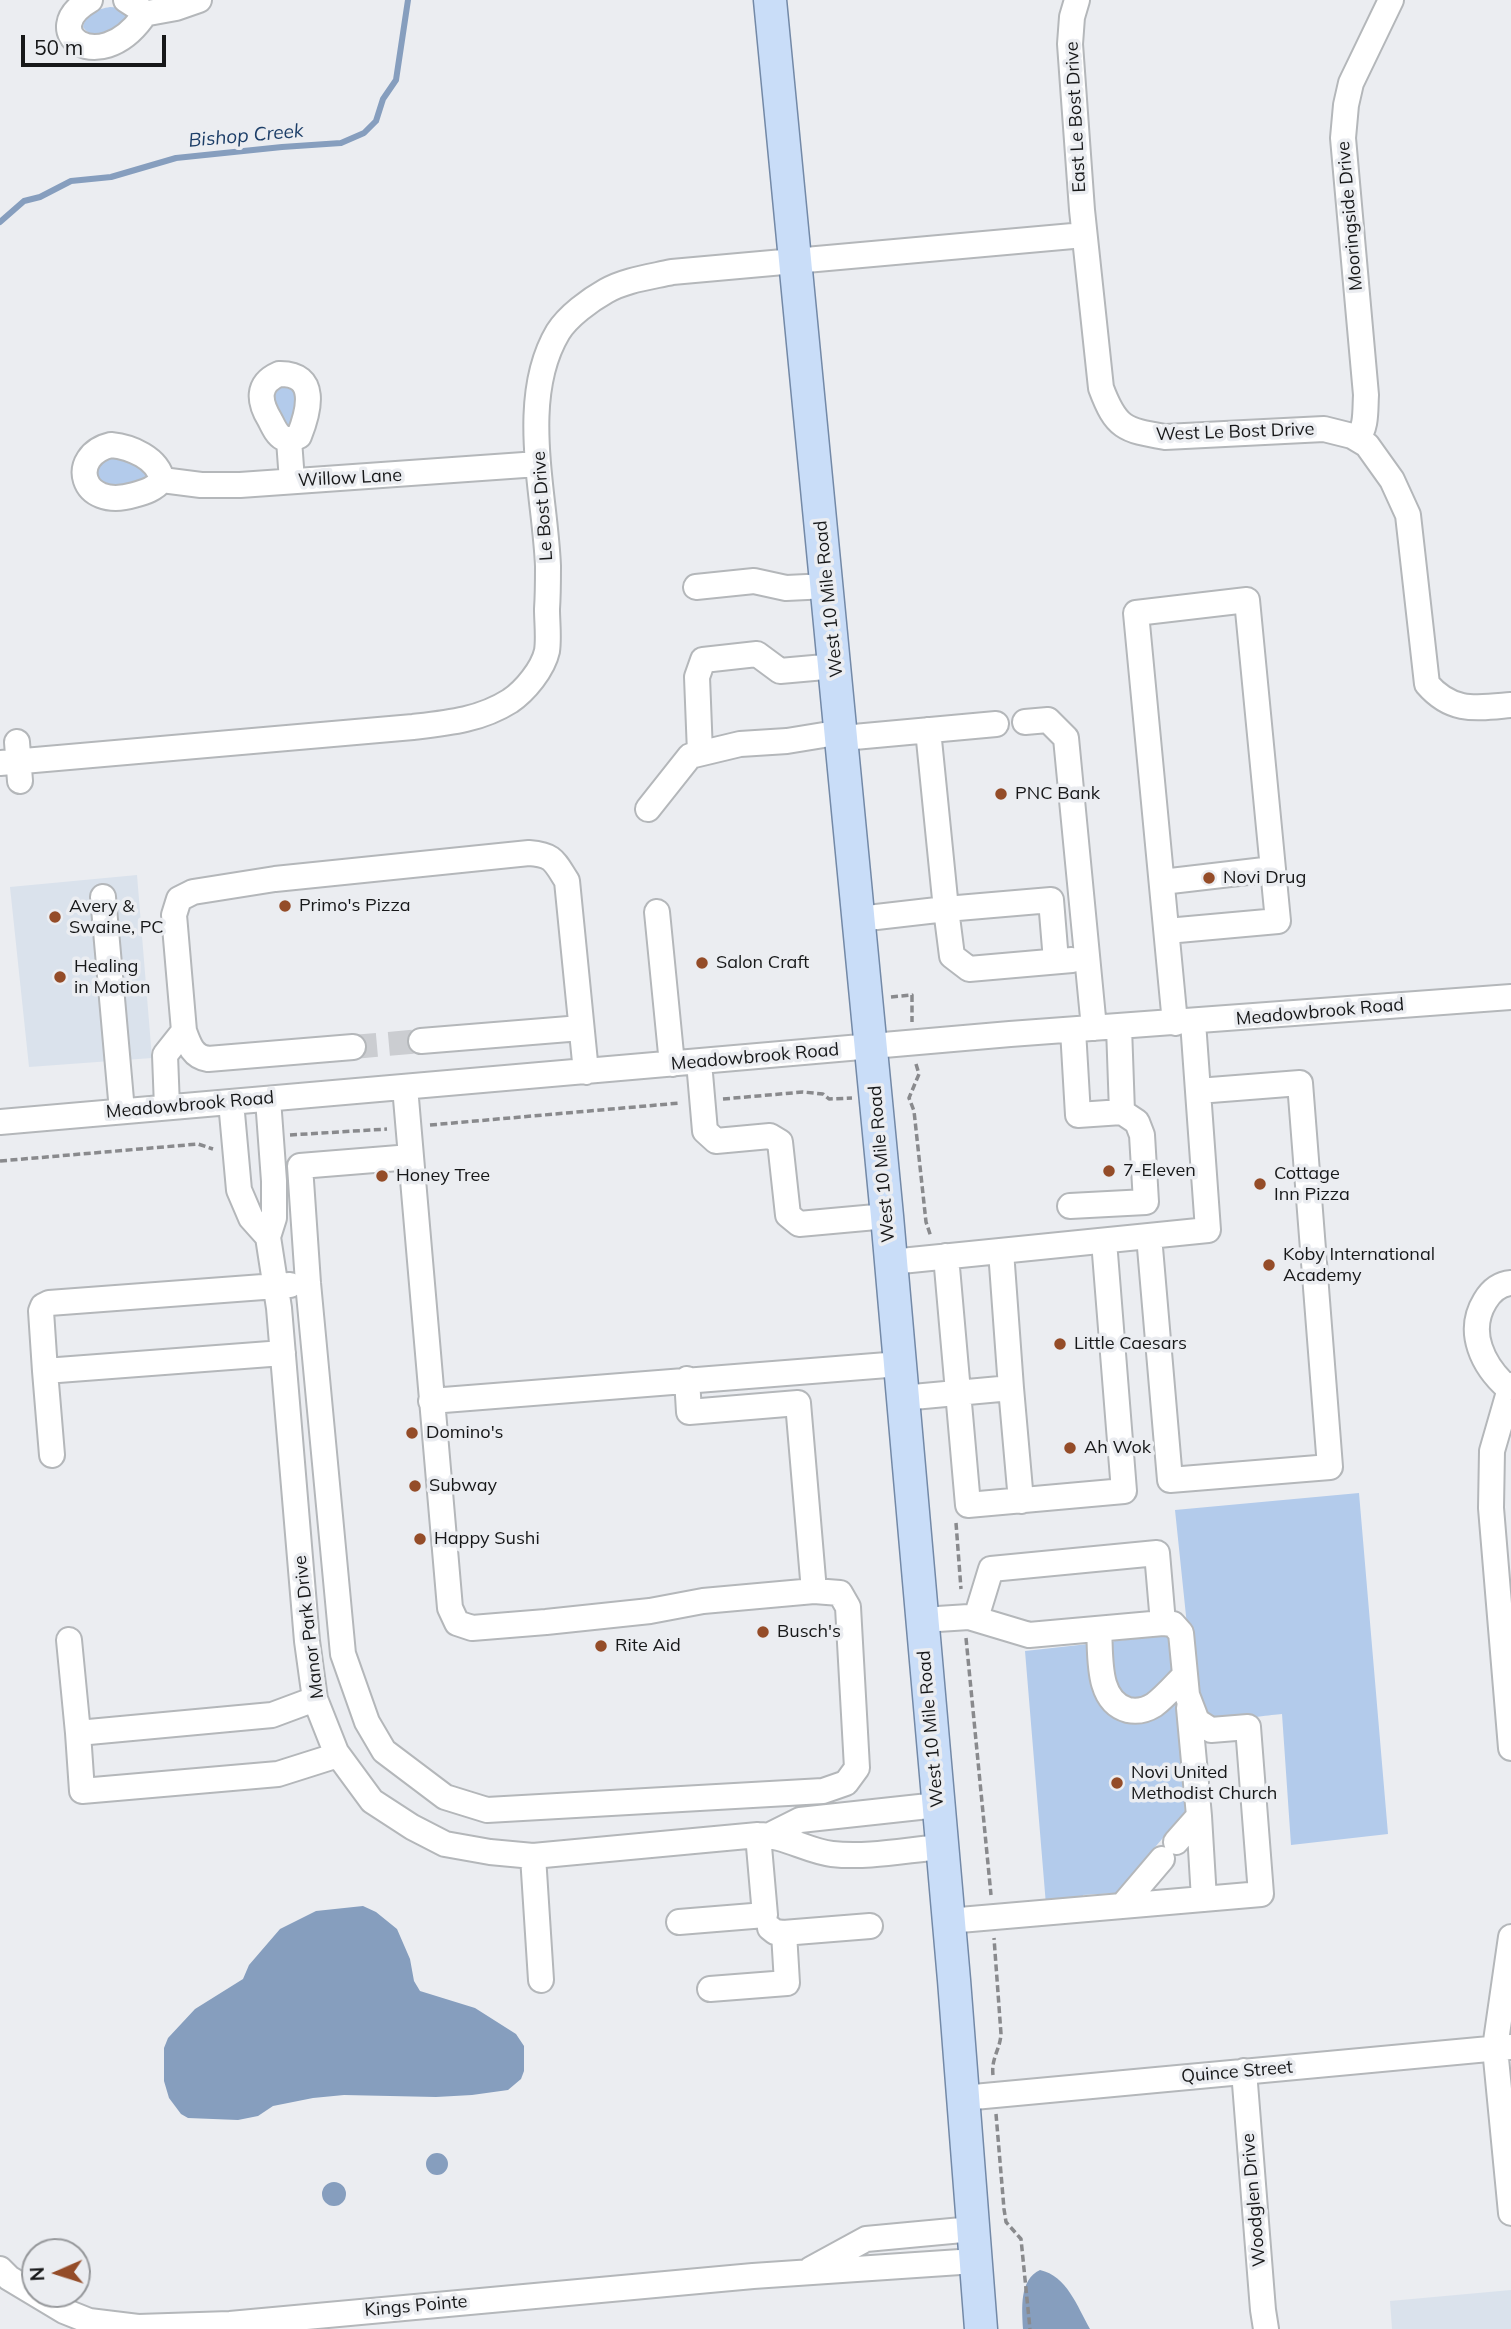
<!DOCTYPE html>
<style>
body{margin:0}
#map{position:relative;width:1511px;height:2329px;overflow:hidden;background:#ebedf1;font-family:Mulish,sans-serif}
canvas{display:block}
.north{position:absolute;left:21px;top:2238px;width:70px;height:70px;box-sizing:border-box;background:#ebedf1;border:2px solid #96989b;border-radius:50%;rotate:267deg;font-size:19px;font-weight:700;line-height:28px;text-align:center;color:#171819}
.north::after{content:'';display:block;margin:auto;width:24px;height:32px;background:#944c28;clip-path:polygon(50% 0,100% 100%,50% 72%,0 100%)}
.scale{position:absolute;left:21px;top:35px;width:145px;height:32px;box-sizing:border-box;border:4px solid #171819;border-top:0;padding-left:9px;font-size:21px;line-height:24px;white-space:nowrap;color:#171819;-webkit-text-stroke:5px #ebedf1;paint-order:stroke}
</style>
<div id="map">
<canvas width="1511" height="2329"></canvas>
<div class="north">N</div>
<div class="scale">50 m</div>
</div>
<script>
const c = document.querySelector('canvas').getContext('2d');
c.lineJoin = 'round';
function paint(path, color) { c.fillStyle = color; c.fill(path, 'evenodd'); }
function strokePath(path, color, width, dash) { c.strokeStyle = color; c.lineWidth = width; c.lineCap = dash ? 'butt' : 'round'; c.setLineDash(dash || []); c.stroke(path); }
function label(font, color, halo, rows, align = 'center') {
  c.font = font + ' Mulish,sans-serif'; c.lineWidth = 7; c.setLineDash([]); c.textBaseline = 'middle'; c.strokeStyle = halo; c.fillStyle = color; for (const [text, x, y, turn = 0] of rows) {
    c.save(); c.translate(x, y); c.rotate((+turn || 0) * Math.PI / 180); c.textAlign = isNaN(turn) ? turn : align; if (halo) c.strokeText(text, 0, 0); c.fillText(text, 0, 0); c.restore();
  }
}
paint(new Path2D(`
 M 137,875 L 152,1058 L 29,1067 L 10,887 Z
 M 1511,2290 L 1511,2329 L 1392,2329 L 1390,2301 Z`), '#dae2ec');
paint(new Path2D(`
 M 110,7 L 123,8 L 131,16 C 119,27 96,46 83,27 C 86,13 98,9 110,7 Z
 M 290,383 L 300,400 L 289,430 L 276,414 L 271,389 Z
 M 106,455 L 134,460 L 151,477 L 136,486 L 102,487 L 94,469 Z
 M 1359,1493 L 1388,1834 L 1291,1845 L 1282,1714 C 1266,1715 1220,1724 1208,1715 C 1203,1712 1202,1706 1200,1701 L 1188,1635 L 1175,1510 Z
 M 1170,1635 L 1185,1812 L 1116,1893 L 1083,1895 L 1083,1903 L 1046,1905 L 1025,1651 Z`), '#b3cbeb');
paint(new Path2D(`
 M 363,1906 L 376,1912 L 397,1929 L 410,1959 L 414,1981 L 420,1991 L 475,2008 L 516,2034 L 524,2046 L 524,2071 L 521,2079 L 508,2090 L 472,2095 L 436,2097 L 344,2095 L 313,2098 L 273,2106 L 258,2116 L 238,2120 L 188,2118 L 181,2114 L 169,2098 L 164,2081 L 164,2048 L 168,2038 L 195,2009 L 243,1979 L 249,1965 L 280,1929 L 316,1911 Z
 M426 2164a11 11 0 1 1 22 0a11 11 0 1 1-22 0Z
 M322 2194a12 12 0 1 1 24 0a12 12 0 1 1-24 0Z
 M 1040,2270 C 1067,2276 1077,2306 1090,2329 L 1023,2329 C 1022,2308 1019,2280 1040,2270 Z`), '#869ebe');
strokePath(new Path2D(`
 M 0,222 L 24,201 L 40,197 L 71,181 L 111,177 L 176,158 L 282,147 L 341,143 L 364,133 L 376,121 L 383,99 L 396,80 L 408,0`), '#869ebe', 6);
strokePath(new Path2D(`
 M 353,1047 L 421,1041`), '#cbcdd1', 24, [24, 12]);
const minor = new Path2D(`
 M 90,0 C 36,31 98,78 142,18 L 140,9 L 126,0
 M 1077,0 L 1072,17 L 1070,44 L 1082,210 L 1101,388 C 1116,428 1124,430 1165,437 L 1324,429 L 1352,436 L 1367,445 L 1392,480 L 1408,515 L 1427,684 C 1452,713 1476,708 1511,705
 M 143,14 L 176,8 L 199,0
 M 279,374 C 319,373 309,411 299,436 C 293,438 289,441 283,438 C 277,435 273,426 270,420 C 259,402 256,384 279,374 Z
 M 1357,439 C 1367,427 1365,410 1366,395 L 1343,138 L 1346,105 L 1351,83 L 1391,0
 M 289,440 L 292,481
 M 111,445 C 131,447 158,458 162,480 C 155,489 145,492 134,495 C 79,511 68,455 111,445 Z
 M 162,480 L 201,485 L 240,485 L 538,464
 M 696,587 L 754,581 L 786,588 L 828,586
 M 1025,722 L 1048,720 L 1066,738 L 1094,1028
 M 928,730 L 946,909 L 1051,900 L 1056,961
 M 843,738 L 996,724
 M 17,742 L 20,781
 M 700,753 L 697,677 L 703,660 L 757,654 L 780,671 L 836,666
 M 0,763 L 413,727 C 448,723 480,720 510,701 C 525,691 543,669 547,651 C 549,638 547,622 547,609 C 548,595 548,580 548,566 C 545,493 518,399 558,332 C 568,316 590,300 606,291 C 625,280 650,277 672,272 L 1084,235
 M 648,809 L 690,756 L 740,744 L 787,741 L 842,732
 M 1162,882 L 1273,869
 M 103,897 L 122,1111
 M 657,912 L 672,1064
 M 859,919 L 946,909 L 952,956 L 969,969 L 1072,960
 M 1167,931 L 1278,921 L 1247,600 L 1136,613 L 1175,1023
 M 1073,1030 L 1078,1115 L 1122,1112 L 1119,1027
 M 184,1031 C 189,1045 193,1057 208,1059 L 353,1047
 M 421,1041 L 581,1028
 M 699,1062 L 705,1131 L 716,1141 L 770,1136 L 780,1142 L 788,1215 L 799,1224 L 887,1216
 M 405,1087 L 450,1608 L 457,1623 L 472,1628 L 546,1622 L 650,1611 L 703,1601 L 814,1591 L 798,1403 L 689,1412 L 687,1379
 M 268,1099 L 274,1181 L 274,1218 L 268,1237 L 279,1308 L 307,1641 L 315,1699 L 336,1752 L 372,1801 L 412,1827 L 445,1844 L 490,1852 L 533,1856 L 758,1835 C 784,1835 807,1851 832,1854 C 868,1858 906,1850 942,1847
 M 231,1102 L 239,1190 L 251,1218 L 268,1237
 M 167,1107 L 165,1055 L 184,1031 L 174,915 L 179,899 L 193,892 L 275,879 L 529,853 C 554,855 554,861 567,881 L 586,1072
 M 0,1122 L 1010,1034 L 1511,997
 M 411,1157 L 300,1166 L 308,1283 L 343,1654 L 367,1722 L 384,1751 L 445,1797 L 487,1810 L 823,1791 L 846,1783 L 857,1768 L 848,1607 L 840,1593 L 814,1591
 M 1070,1206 L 1146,1202 L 1142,1135 L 1137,1122 L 1122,1112
 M 1149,1236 L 1170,1480 L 1330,1467 L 1300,1083 L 1198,1091
 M 946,1256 L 968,1505 L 1124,1491 L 1104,1241
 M 891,1262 L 1208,1230 L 1193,1022
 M 283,1353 L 45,1371 L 41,1311 L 43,1306 L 49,1303 L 290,1285
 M 45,1371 L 52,1455
 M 1511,1385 L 1492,1451 L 1491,1508 L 1511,1748
 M 1011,1388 L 1021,1501
 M 1508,1388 C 1483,1366 1466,1332 1485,1301 C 1491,1291 1499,1284 1511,1283
 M 902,1398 L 1011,1388 L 1001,1251
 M 431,1401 L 900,1364
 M 976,1618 L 991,1569 L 1157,1553 L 1163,1623
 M 922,1620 L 969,1617 L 1029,1635 L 1163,1623 L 1173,1624 L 1181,1633 L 1187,1695 L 1197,1721 L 1211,1730 L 1248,1727 L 1261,1894 L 948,1921
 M 1099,1629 C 1101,1656 1096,1701 1128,1710 C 1137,1712 1146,1710 1154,1705 C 1165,1697 1175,1685 1185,1675
 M 69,1640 L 78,1733 L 272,1715 L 315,1699
 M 78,1733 L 82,1791 L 278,1774 L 338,1755
 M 1199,1816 L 1204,1899
 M 770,1835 L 800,1820 L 938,1805
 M 1176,1842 L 1199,1816 L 1189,1708
 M 533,1856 L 541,1980
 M 1122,1906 L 1162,1859
 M 679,1922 L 765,1915 L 758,1835
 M 770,1928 L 775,1932 L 783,1933 L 870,1926
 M 1511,1937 L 1495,2048 L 1511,2213
 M 710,1989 L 787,1983 L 784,1933
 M 1244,2071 L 1263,2310 L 1266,2329
 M 963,2098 L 1511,2047
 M 0,2269 L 9,2278 L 64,2311 L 89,2321 L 138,2327 L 230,2324 L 753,2276 L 975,2261
 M 811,2269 L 866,2239 L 973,2229`);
const major = new Path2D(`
 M 770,0 L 887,1216 L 954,1980 L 981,2329`);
strokePath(minor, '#b4b7ba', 28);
strokePath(major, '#7389a7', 35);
strokePath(new Path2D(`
 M 891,997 L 912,995 L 912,1022
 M 916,1064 L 919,1074 L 909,1098 L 914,1111 L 926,1222 L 931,1237
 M 723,1099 L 803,1092 L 823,1094 L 829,1099 L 852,1098
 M 430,1125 L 680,1103
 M 290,1135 L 387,1129
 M 0,1161 L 198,1144 L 213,1149
 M 956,1523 L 961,1589
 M 966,1638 L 991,1895
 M 993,2075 C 991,2058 1000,2050 1001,2034 L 994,1938
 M 996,2114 L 1004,2209 L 1006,2222 L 1021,2239 L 1030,2329`), '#898a8d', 3.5, [7, 3.5]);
strokePath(minor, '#fff', 24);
strokePath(major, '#c9ddf8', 32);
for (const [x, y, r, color] of [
 [1001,794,7,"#944c28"],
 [1209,878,7,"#944c28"],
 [285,906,7,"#944c28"],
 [55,917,7,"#944c28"],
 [702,963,7,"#944c28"],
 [60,977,7,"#944c28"],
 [1109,1171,7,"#944c28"],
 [382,1176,7,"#944c28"],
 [1260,1184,7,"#944c28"],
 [1269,1265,7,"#944c28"],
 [1060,1344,7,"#944c28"],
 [412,1433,7,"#944c28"],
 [1070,1448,7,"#944c28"],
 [415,1486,7,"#944c28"],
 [420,1539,7,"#944c28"],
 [763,1632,7,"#944c28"],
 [601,1646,7,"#944c28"],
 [1117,1783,7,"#944c28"]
]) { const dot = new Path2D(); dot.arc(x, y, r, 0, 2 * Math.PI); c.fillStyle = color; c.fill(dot); strokePath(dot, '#ebedf1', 2.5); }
label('18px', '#171819', '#ebedf1', [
 ["East Le Bost Drive",1076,117,-93],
 ["Mooringside Drive",1350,216,-95],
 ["West Le Bost Drive",1235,432,-2],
 ["Willow Lane",350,478,-3],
 ["Le Bost Drive",543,506,-94],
 ["West 10 Mile Road",829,599,-96],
 ["Meadowbrook Road",1320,1012,-5],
 ["Meadowbrook Road",755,1057,-5],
 ["Meadowbrook Road",190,1105,-5],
 ["West 10 Mile Road",882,1164,-95],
 ["Manor Park Drive",309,1627,-97],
 ["West 10 Mile Road",931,1729,-95],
 ["Quince Street",1237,2072,-5],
 ["Woodglen Drive",1254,2200,-95],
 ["Kings Pointe",416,2306,-5]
]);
label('18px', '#171819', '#ebedf1', [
 ["PNC Bank",1015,794],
 ["Novi Drug",1223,878],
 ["Primo's Pizza",299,906],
 ["Avery &",69,907],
 ["Swaine, PC",69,928],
 ["Salon Craft",716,963],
 ["Healing",74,967],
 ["in Motion",74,988],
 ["7-Eleven",1123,1171],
 ["Cottage",1274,1174],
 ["Inn Pizza",1274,1195],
 ["Honey Tree",396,1176],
 ["Koby International",1283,1255],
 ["Academy",1283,1276],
 ["Little Caesars",1074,1344],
 ["Domino's",426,1433],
 ["Ah Wok",1084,1448],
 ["Subway",429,1486],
 ["Happy Sushi",434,1539],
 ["Busch's",777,1632],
 ["Rite Aid",615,1646],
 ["Novi United",1131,1773],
 ["Methodist Church",1131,1794]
], 'left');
label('italic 19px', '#1c3e68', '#ebedf1', [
 ["Bishop Creek",246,136,-5]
]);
</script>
